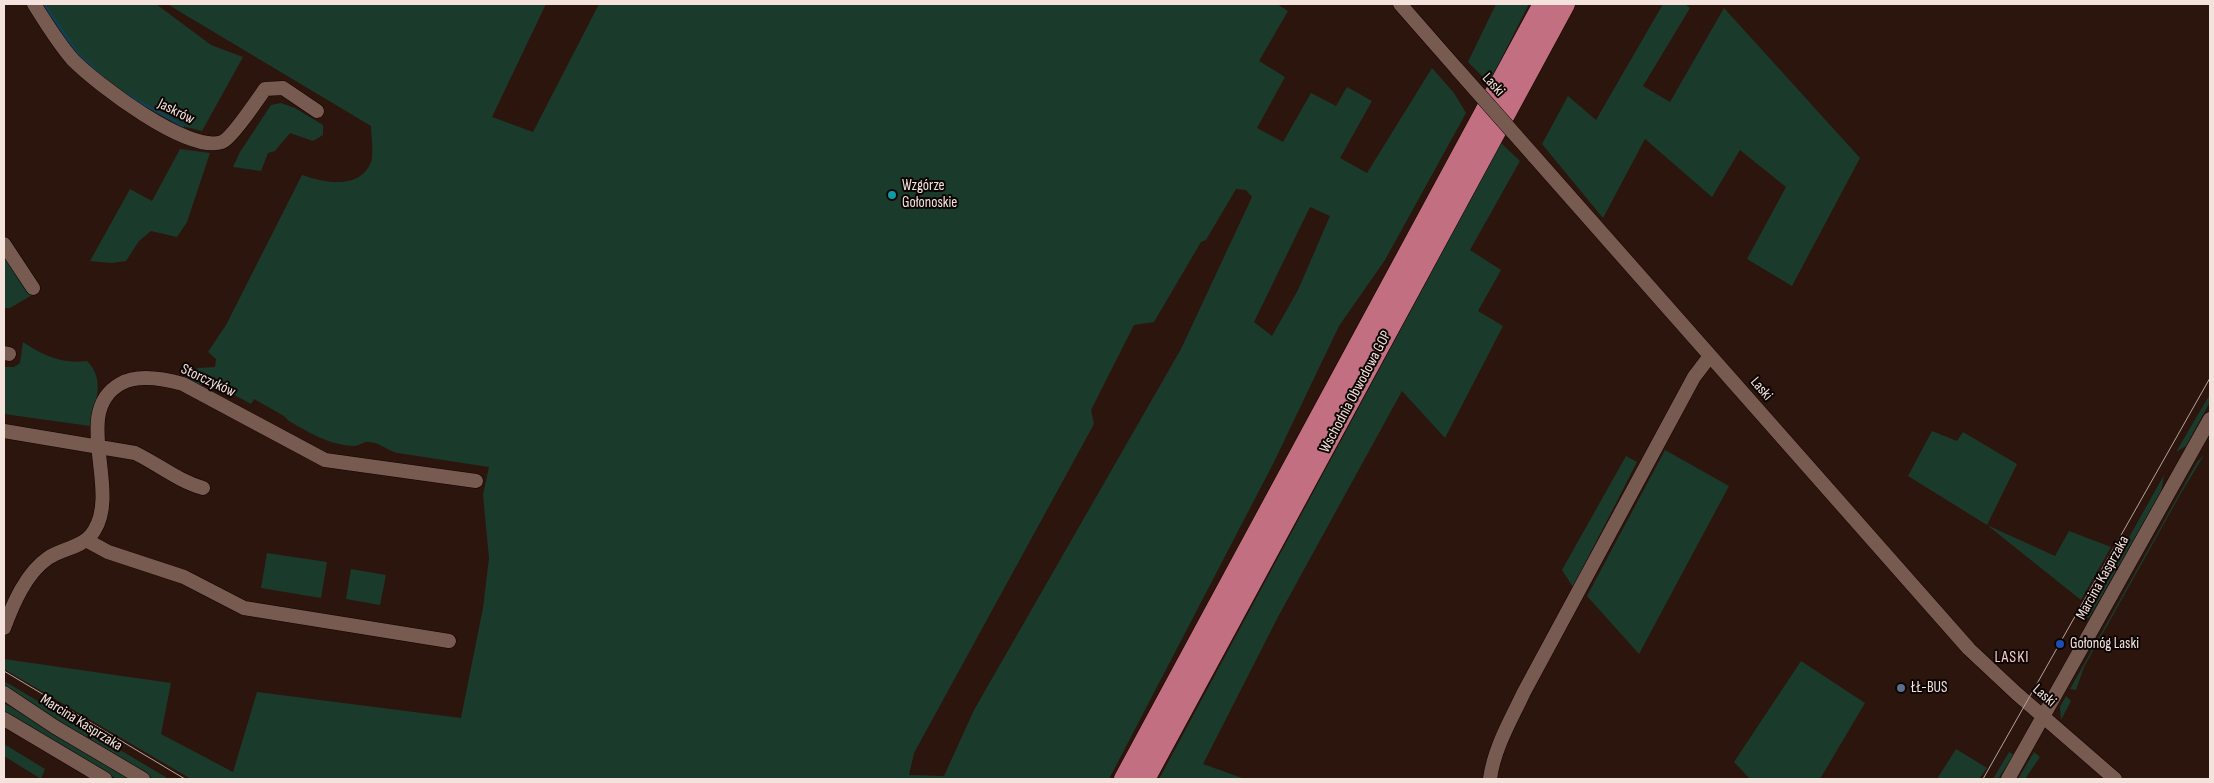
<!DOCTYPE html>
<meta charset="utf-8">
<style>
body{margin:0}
#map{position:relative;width:2214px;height:783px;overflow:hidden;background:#2c150d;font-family:"Sofia Sans Condensed",sans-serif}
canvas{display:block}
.frame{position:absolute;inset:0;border:5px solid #f4e3dd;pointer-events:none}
</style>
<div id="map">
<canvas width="2214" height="783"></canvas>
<div class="frame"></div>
</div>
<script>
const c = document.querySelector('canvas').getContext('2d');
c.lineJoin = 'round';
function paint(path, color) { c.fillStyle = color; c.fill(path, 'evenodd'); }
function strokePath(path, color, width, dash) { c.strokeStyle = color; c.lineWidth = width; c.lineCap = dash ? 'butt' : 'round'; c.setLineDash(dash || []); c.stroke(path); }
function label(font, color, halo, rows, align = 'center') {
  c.font = font + ' "Sofia Sans Condensed",sans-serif'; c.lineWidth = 4; c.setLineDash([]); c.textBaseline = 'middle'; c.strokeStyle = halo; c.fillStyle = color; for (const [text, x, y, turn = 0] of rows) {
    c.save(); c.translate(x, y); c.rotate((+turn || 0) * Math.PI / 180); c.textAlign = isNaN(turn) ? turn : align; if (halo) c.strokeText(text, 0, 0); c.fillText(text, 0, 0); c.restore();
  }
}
paint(new Path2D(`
 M 40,4 L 156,4 L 211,45 L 243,57 L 202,131 L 186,127 L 118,91 L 97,74 L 78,53 L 50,22 Z
 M 167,4 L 546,4 L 492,117 L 533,132 L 599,4 L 1277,4 L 1288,11 L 1259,61 L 1285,77 L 1257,128 L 1283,142 L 1311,93 L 1336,106 L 1347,87 L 1372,101 L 1340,158 L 1367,173 L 1432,68 L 1454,93 L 1466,113 L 1385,260 L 1339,326 L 1273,464 L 1109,779 L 191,779 L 4,669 L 4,659 L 171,683 L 161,734 L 233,772 L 257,692 L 461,718 L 483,608 L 489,558 L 483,495 L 489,467 L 398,453 C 387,451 382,443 369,442 C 364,441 360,446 354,446 C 329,445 310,433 289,421 L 284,416 L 254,399 L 251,404 L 205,379 L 201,386 L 185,378 L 198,368 L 215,367 L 216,359 L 208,352 L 226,325 L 302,175 C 325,183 360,190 371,162 C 374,153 371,136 371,126 ZM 1236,189 L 1246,190 L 1252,197 L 1181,349 L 974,710 L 944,776 L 909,775 L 914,753 L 1094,424 L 1091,410 L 1134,325 L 1154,322 L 1201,242 L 1206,240 ZM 1310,207 L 1330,216 L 1298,290 L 1272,336 L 1254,322 Z
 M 1496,4 L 1529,4 L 1489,83 L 1468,62 Z
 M 1663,4 L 1685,4 L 1690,8 L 1643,86 L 1670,102 L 1724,8 L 1860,158 L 1792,286 L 1747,259 L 1786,187 L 1740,150 L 1712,197 L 1645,139 L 1603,218 L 1542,144 L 1568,96 L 1596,120 Z
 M 281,103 L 295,108 L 323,125 L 323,135 L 313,141 L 290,133 L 275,151 L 268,153 L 261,171 L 233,167 L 240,152 L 271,105 Z
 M 1501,143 L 1520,161 L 1470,250 L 1501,270 L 1478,311 L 1503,326 L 1445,438 L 1402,391 L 1279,615 L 1203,764 L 1245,779 L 1159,779 Z
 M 180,149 L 210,153 L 187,222 L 177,237 L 151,231 L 139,241 L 126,261 L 111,263 L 90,261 L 130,189 L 152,201 Z
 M 4,252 L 32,295 L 10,308 L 4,308 Z
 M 23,342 C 44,356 61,364 87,361 C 106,380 95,403 90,426 L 4,414 L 4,367 L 14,367 L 20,363 Z
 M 2210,394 L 2210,402 L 2186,446 L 2176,452 Z
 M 1932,431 L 1957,441 L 1963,432 L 2017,464 L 1987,525 L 2055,556 L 2069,531 L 2111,547 L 2081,600 L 1987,525 L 1908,476 Z
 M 1665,450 L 1729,486 L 1639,654 L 1587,596 Z
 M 2204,455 L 2180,495 L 2084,667 L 2076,690 L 2070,689 L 2197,462 Z
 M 1626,456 L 1637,462 L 1573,587 L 1562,570 Z
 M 2164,475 L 2161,492 L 2089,618 L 2085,616 Z
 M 267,553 L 327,562 L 321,598 L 261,588 Z
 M 351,569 L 386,575 L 380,605 L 346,599 Z
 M 1801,661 L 1865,703 L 1820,779 L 1750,779 L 1734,762 Z
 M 4,681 L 169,779 L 154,779 L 4,690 Z
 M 2066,696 L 2071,701 L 2061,720 L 2060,707 Z
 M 4,703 L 132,779 L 117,779 L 4,712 Z
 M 4,744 L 45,769 L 41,779 L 4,756 Z
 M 1956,749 L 1987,768 L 1979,779 L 1937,779 Z
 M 2009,752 L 2014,755 L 1998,779 L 1993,779 Z
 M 2034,752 L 2040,757 L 2025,779 L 2018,779 Z`), '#1a3b2b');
strokePath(new Path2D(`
 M 44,4 L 78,54 L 103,77
 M 124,93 L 183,126`), '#114052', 3);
const minor = new Path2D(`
 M 34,4 C 46,23 58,43 73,60 C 97,84 188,154 222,142 C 231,139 258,99 265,89 L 283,88 L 317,111
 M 1400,4 L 1457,69
 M 1533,155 L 1969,649 L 2016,693 L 2115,779
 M 4,244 L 33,288
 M 4,353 L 9,354
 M 4,431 L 135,453 C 158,464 178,481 203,488
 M 86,540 L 108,552 L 184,577 L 244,608 L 449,641
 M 4,628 C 13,604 26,573 48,558 C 63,548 83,548 94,531 C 121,489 71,412 120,384 C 137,374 165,379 183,384 L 325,460 L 476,481
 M 4,693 L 55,727 L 143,779
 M 4,719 L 105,779
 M 1490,779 C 1494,748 1511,720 1524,692 L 1694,377 L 1710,356
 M 2008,779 L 2210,419`);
const highway = new Path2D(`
 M 1124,779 L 1543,4
 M 1145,779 L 1565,4`);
strokePath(minor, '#130200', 15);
strokePath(highway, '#130200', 21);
strokePath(minor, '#775b51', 14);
strokePath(highway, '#c26f82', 20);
strokePath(new Path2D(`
 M 4,671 L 185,779
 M 1983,779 L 2210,378`), '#b7a49e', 1);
const minorBridge = new Path2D(`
 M 1457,69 L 1533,155`);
strokePath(minorBridge, '#130200', 15, []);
strokePath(minorBridge, '#775b51', 14);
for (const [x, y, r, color] of [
 [892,195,5,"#0f9aa8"],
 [2060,644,5,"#1a4fb4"],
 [1901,688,5,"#5c6f8a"]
]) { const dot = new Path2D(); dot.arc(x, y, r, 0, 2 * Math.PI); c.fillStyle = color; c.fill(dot); strokePath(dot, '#0d0503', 2); }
label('15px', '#f4e3dd', '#0d0503', [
 ["Laski",1493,85,48],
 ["Jaskrów",176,112,27],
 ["Storczyków",208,381,25],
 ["Laski",1761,389,49],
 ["Wschodnia Obwodowa GOP",1356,392,-62],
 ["Marcina Kasprzaka",2103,578,-61],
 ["Laski",2044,696,41],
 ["Marcina Kasprzaka",81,723,32]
]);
label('15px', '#f4e3dd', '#0d0503', [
 ["Wzgórze",902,186],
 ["Gołonoskie",902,203],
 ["Gołonóg Laski",2070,644],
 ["ŁŁ-BUS",1911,688]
], 'left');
c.letterSpacing = '1px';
label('16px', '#fec9c9', '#0d0503', [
 ["LASKI",2012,658]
]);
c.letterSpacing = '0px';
</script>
